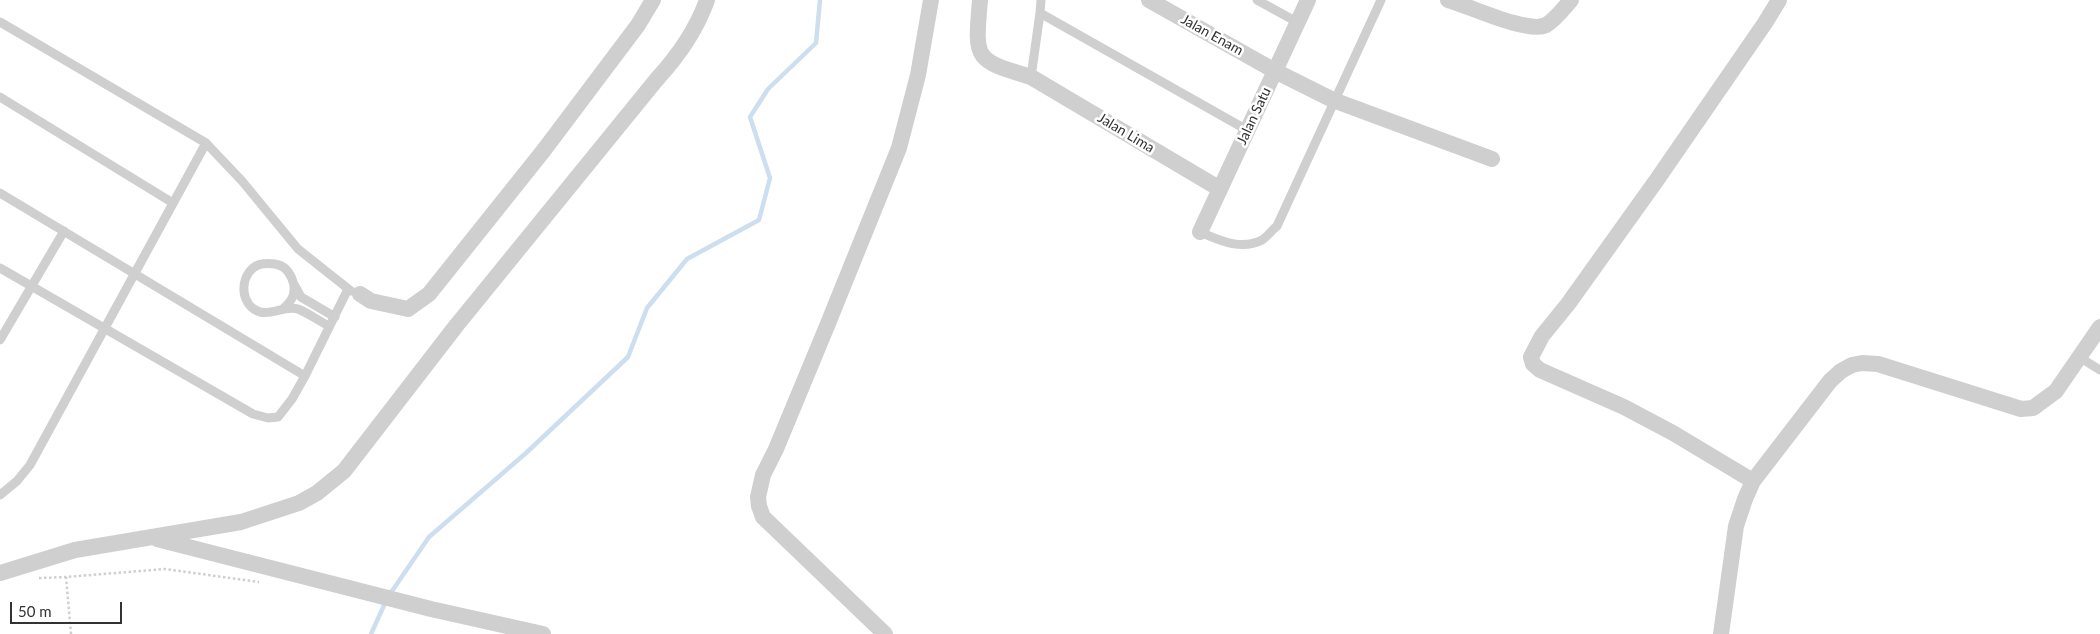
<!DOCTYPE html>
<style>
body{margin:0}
#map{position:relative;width:2100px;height:634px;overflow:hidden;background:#fff;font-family:Lato,sans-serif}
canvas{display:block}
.scale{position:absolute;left:10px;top:602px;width:112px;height:22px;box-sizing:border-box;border:2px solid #323232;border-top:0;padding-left:6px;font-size:15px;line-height:18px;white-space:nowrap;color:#323232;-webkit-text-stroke:4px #fff;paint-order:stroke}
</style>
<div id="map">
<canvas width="2100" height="634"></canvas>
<div class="scale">50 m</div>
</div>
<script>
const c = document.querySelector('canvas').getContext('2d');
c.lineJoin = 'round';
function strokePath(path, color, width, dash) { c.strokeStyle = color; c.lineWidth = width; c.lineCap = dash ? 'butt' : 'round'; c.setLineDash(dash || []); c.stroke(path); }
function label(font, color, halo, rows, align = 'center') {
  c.font = font + ' Lato,sans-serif'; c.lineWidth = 5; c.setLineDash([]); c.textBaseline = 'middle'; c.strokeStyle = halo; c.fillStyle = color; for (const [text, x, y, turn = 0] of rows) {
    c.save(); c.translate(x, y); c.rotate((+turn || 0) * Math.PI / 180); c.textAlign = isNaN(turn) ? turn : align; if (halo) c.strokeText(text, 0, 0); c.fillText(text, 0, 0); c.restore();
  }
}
strokePath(new Path2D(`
 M 390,594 L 429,537 L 526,453 L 628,357 L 647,308 L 687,259 L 759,220 L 770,178 L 750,117 L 768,89 L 816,43 L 820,0
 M 371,634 L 386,601`), '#cddeee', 4.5);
strokePath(new Path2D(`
 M 39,578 L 66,577
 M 71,634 L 66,577 L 165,569 L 259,582`), '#cfcfcf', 2.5, [2.5, 2.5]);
strokePath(new Path2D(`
 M 1041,0 L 1040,13 L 1247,130
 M 1257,0 L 1297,22
 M 0,22 L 206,143 L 242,181 L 298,249 L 351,291
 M 1031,77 L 1040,13
 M 0,97 L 173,203
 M 0,193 L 305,376
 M 1200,232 C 1219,240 1241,251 1262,240 C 1267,237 1272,230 1277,226 L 1381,0
 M 0,268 L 253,414 L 268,418 L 278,417 L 292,399 L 305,376 L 348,289
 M 295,286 L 301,297 L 335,317
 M 283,309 C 286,306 289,303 291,300 C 299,287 290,266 275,264 C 267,263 259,263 253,268 C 239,280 241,306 260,312 C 273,315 285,305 298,309 C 308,313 319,321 329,326
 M 0,340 L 64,231
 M 2079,357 L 2100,370
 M 0,495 L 17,481 L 30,465 L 206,143`), '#cfcfcf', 9);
strokePath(new Path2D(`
 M 980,0 C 975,59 973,60 1031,77 L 1220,189
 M 1149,0 L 1275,71 L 1333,100 L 1492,159
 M 1448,0 C 1469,6 1528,34 1546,25 C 1555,20 1564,8 1571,0
 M 1200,232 L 1308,0
 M 360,294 L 371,301 L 408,309 L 429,294 L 544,150 L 638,25 L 653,0
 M 1753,481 L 1673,433 L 1624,407 L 1540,370 L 1533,364 L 1531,357 L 1542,336 L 1568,304 L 1656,181 L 1765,23 L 1779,0
 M 157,539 L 431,609 L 543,634
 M 0,573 L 75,550 L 241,522 L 299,503 L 317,493 L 344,471 L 456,326 L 657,79 C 679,55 696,31 707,0
 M 885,634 L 763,517 L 759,506 L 758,497 L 763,475 L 776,449 L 827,326 L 899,148 L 918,75 L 931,0
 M 1721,634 L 1736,526 L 1745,499 L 1753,481 L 1830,381 L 1841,371 L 1852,365 L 1862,363 L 1878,364 L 2021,409 L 2033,408 L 2056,391 L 2100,327`), '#cfcfcf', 16);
label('14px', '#323232', '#fff', [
 ["Jalan Enam",1212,35,29],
 ["Jalan Satu",1254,116,-65],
 ["Jalan Lima",1126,133,31]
]);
</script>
